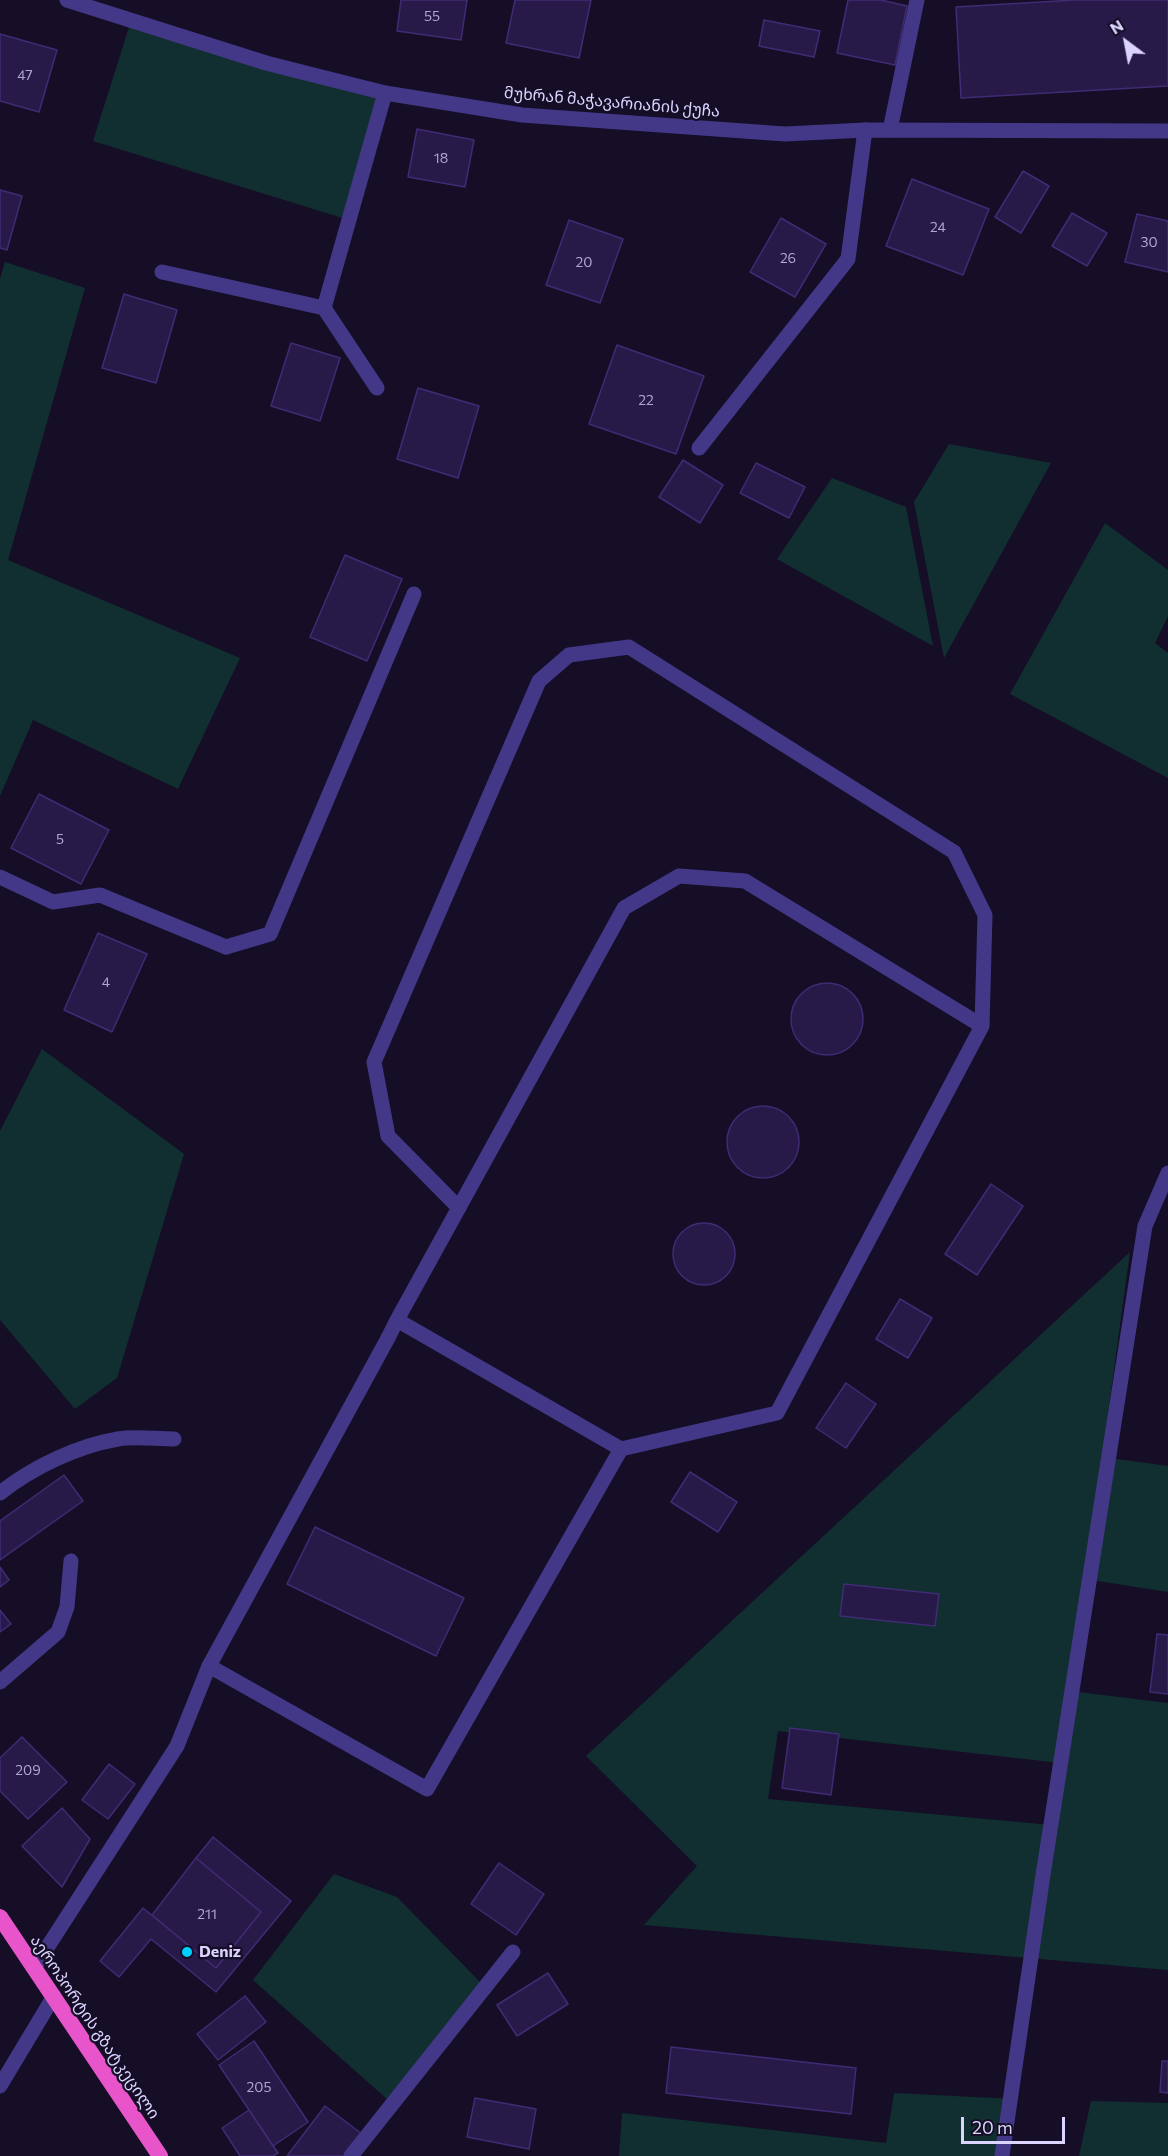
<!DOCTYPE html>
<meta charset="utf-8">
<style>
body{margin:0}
#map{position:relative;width:1168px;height:2156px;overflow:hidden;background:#150e26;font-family:Commissioner,sans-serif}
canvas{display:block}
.north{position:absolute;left:1096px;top:12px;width:60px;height:60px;-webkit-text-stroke:4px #150e26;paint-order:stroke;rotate:328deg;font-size:16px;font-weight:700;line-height:24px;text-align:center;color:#dcd4ff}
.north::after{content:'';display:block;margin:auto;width:21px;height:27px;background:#dcd4ff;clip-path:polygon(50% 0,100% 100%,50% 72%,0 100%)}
.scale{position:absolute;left:961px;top:2117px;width:104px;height:27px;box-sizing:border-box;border:3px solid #dcd4ff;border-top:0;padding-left:8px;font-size:18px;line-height:21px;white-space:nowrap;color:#dcd4ff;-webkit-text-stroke:4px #150e26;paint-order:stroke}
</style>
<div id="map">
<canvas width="1168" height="2156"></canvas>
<div class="north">N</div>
<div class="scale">20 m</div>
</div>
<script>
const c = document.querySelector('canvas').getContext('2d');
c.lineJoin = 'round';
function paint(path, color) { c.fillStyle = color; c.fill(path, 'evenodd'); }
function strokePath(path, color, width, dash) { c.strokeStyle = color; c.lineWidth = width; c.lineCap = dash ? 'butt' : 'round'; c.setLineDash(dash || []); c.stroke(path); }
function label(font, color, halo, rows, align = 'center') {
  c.font = font + ' Commissioner,"Noto Sans Georgian",sans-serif'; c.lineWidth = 4.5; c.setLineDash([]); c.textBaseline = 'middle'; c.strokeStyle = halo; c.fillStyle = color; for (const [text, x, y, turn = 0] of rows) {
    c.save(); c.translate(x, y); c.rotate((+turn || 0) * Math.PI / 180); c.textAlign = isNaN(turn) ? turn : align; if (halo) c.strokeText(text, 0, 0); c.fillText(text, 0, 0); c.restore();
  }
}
paint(new Path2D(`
 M 131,21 L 385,93 L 349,220 L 93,141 Z
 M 5,262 L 85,288 L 8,560 L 240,658 L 178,789 L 33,720 L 0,796 L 0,279 Z
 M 949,444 L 1051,463 L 944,658 L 914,502 Z
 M 832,478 L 906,507 L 933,646 L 777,559 Z
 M 1105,523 L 1168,570 L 1168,616 L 1155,643 L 1168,653 L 1168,778 L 1010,694 Z
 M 42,1049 L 184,1154 L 117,1378 L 75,1409 L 0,1320 L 0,1131 Z
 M 1130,1252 L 1102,1457 L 1168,1466 L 1168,1592 L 1085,1579 L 1070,1691 L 1168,1703 L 1168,1970 L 644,1925 L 697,1866 L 586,1756 ZM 778,1731 L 1060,1763 L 1051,1825 L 768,1799 Z
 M 334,1874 L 397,1897 L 480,1982 L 388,2100 L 253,1980 Z
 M 894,2093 L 1014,2099 L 1006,2156 L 619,2156 L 622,2113 L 886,2143 Z
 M 1091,2101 L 1168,2103 L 1168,2156 L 1079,2156 Z`), '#112f31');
const building = new Path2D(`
 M 401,0 L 467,0 L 461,40 L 397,31 Z
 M 515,0 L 591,0 L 579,58 L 506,43 Z
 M 848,0 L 881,0 L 907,6 L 895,65 L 837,53 Z
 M 1075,0 L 1168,0 L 1168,86 L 961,98 L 956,7 Z
 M 764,20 L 820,31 L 814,57 L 759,46 Z
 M 0,34 L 57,50 L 39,112 L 0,101 Z
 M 417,129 L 474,140 L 465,187 L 408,177 Z
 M 1023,171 L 1049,186 L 1021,233 L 995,217 Z
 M 912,179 L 989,209 L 963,275 L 886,246 Z
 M 0,190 L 22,196 L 7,250 L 0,248 Z
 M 1072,213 L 1107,233 L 1087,266 L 1052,246 Z
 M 1137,214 L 1168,221 L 1168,272 L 1125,262 Z
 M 781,218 L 826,244 L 795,297 L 750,272 Z
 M 569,220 L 623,239 L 600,303 L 546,285 Z
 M 124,294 L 177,310 L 156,383 L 102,368 Z
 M 291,343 L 340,358 L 320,421 L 271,406 Z
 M 617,345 L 704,376 L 676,454 L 589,424 Z
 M 418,388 L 479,406 L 458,478 L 397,459 Z
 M 683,460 L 723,485 L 700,523 L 659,497 Z
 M 756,463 L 805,487 L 789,518 L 740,493 Z
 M 345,555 L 402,579 L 367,661 L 310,637 Z
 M 39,794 L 109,830 L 81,884 L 11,848 Z
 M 98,933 L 147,954 L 112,1032 L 64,1010 Z
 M791 1019a36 36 0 1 1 72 0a36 36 0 1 1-72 0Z
 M727 1142a36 36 0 1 1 72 0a36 36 0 1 1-72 0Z
 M 991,1184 L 1023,1206 L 977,1275 L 945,1254 Z
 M673 1254a31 31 0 1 1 62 0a31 31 0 1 1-62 0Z
 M 900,1299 L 932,1318 L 908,1358 L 876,1339 Z
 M 846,1383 L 876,1404 L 846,1448 L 816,1428 Z
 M 690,1472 L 737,1502 L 718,1532 L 671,1502 Z
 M 64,1475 L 83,1501 L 0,1560 L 0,1521 Z
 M 315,1527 L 464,1598 L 436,1656 L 287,1584 Z
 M 0,1567 L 9,1580 L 0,1587 Z
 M 844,1584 L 939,1594 L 935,1626 L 840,1616 Z
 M 0,1610 L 11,1624 L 0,1632 Z
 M 1157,1634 L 1168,1635 L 1168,1694 L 1150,1692 Z
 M 790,1728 L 839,1734 L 831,1795 L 782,1788 Z
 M 22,1737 L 67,1782 L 28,1819 L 0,1791 L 0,1758 Z
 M 109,1764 L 135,1784 L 108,1819 L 82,1800 Z
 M 62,1808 L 90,1839 L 62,1887 L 22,1846 Z
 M 213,1837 L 291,1901 L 216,1992 L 151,1939 L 119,1977 L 100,1961 L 143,1908 L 216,1968 L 261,1912 L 196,1858 Z
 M 196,1858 L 261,1912 L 216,1968 L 152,1915 Z
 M 499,1863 L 544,1894 L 516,1935 L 471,1904 Z
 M 548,1973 L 568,2004 L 517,2036 L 497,2005 Z
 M 245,1996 L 266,2022 L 218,2060 L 197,2034 Z
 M 254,2041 L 308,2122 L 273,2146 L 219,2065 Z
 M 671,2047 L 856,2068 L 851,2114 L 666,2093 Z
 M 1162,2061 L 1168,2061 L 1168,2093 L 1160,2092 Z
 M 475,2098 L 536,2109 L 529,2149 L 467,2137 Z
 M 325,2106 L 362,2134 L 344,2156 L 287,2156 Z
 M 249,2110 L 278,2153 L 273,2156 L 240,2156 L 222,2128 Z`);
paint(building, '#271a48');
strokePath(building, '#402b75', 1.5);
strokePath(new Path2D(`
 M 890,130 L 917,0
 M 162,272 L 324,308 L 385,93
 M 324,308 L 377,388
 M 699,448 L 848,259 L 865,130
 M 226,947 L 270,934 L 414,594
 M 459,1208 L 388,1136 L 374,1062 L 539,681 L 569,655 L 629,647 L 954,852 L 985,915 L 982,1026
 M 388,1338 L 397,1320 L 624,908 L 679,876 L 745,881 L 982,1026 L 777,1413 L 621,1449 L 397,1320
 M 0,1493 C 33,1467 77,1446 118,1439 C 136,1436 156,1439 174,1439
 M 209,1666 L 427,1789 L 621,1449
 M 0,1682 L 58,1632 L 67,1607 L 71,1561`), '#423887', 15);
strokePath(new Path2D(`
 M 0,877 L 53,902 L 100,895 L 226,947
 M 34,1968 L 177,1746 L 209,1666 L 388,1338
 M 0,2086 L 54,1996
 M 351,2156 L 513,1952
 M 1002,2156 L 1043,1875 L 1145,1226 L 1168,1173`), '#423887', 15);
strokePath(new Path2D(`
 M 67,0 L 266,63 L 385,93 L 522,115 L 785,134 L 865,130 L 1168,131`), '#423887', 15);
strokePath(new Path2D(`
 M 0,1917 L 160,2156`), '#e855ca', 16);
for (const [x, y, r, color] of [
 [187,1952,6,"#00d0ff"]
]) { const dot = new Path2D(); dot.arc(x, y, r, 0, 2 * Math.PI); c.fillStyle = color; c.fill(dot); strokePath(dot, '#150e26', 2); }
label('14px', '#afa6d1', null, [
 ["55",432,16],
 ["47",25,75],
 ["18",441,158],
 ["24",938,227],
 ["30",1149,242],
 ["26",788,258],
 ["20",584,262],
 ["22",646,400],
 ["5",60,839],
 ["4",106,982],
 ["209",28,1770],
 ["211",207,1914],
 ["205",259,2087]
]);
label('16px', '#dcd4ff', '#150e26', [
 ["მუხრან მაჭავარიანის ქუჩა",612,102,5],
 ["აეროპორტის გზატკეცილი",95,2027,56]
]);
label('bold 16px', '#dcd4ff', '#150e26', [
 ["Deniz",199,1952]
], 'left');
</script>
